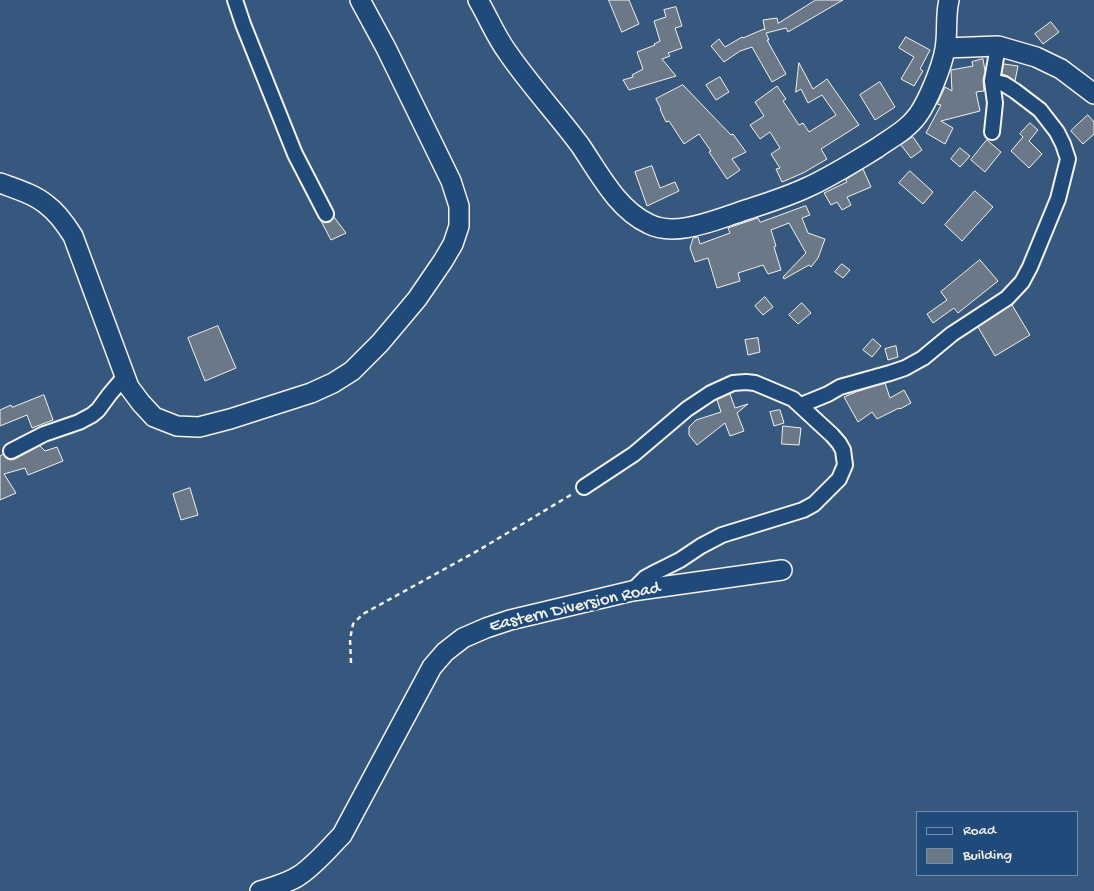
<!DOCTYPE html>
<style>
body{margin:0}
#map{position:relative;width:1094px;height:891px;overflow:hidden;background:#36587e;font-family:"Gochi Hand",sans-serif}
canvas{display:block}
.legend{position:absolute;left:916px;top:811px;width:162px;height:65px;box-sizing:border-box;background:#1f4a7a;border:1px solid #748da6;margin:0;padding:6px 9px;list-style:none;font-size:15px;color:#f4f1e8}
.legend li{display:flex;align-items:center;gap:10px;height:25px}
.legend b{width:25px;border:1px solid #748da6}
</style>
<div id="map">
<canvas width="1094" height="891"></canvas>
<ul class="legend">
<li><b style="height:6px;background:#1f4a7a"></b>Road</li>
<li><b style="height:14px;background:#6a7888"></b>Building</li>
</ul>
</div>
<script>
const c = document.querySelector('canvas').getContext('2d');
c.lineJoin = 'round';
function paint(path, color) { c.fillStyle = color; c.fill(path, 'evenodd'); }
function strokePath(path, color, width, dash) { c.strokeStyle = color; c.lineWidth = width; c.lineCap = dash ? 'butt' : 'round'; c.setLineDash(dash || []); c.stroke(path); }
function label(font, color, halo, rows, align = 'center') {
  c.font = font + ' "Gochi Hand",sans-serif'; c.lineWidth = 5; c.setLineDash([]); c.textBaseline = 'middle'; c.strokeStyle = halo; c.fillStyle = color; for (const [text, x, y, turn = 0] of rows) {
    c.save(); c.translate(x, y); c.rotate((+turn || 0) * Math.PI / 180); c.textAlign = isNaN(turn) ? turn : align; if (halo) c.strokeText(text, 0, 0); c.fillText(text, 0, 0); c.restore();
  }
}
const building = new Path2D(`
 M 609,0 L 629,0 L 639,24 L 622,32 Z
 M 816,0 L 843,0 L 788,32 L 786,28 L 766,33 L 769,40 L 767,40 L 786,74 L 772,82 L 752,47 L 740,51 L 724,62 L 711,46 L 719,39 L 725,47 L 742,37 L 743,38 L 764,29 L 765,30 L 763,20 L 777,18 L 778,23 Z
 M 676,7 L 682,26 L 675,28 L 682,48 L 668,53 L 670,56 L 662,59 L 676,76 L 629,90 L 623,80 L 633,77 L 632,75 L 643,69 L 637,52 L 655,45 L 654,44 L 660,41 L 654,21 L 666,17 L 664,10 Z
 M 1051,22 L 1059,32 L 1043,44 L 1035,34 Z
 M 906,37 L 930,50 L 920,69 L 923,71 L 914,86 L 901,79 L 914,57 L 899,48 Z
 M 983,59 L 985,71 L 983,80 L 984,91 L 976,92 L 980,111 L 941,121 L 953,128 L 945,144 L 926,133 L 941,105 L 937,104 L 945,87 L 952,91 L 951,70 L 973,66 L 972,62 Z
 M 799,63 L 813,89 L 827,79 L 859,125 L 821,149 L 827,159 L 803,173 L 782,182 L 776,169 L 780,168 L 771,154 L 780,148 L 770,132 L 760,139 L 750,125 L 764,116 L 755,102 L 777,86 L 786,99 L 783,101 L 799,125 L 803,123 L 809,132 L 836,115 L 822,95 L 808,103 L 801,89 L 796,92 Z
 M 1004,64 L 1018,66 L 1015,81 L 1008,76 L 1002,74 Z
 M 720,77 L 729,92 L 716,100 L 706,85 Z
 M 880,82 L 895,107 L 875,120 L 860,95 Z
 M 683,85 L 731,135 L 733,134 L 746,152 L 732,159 L 740,170 L 727,179 L 709,152 L 711,151 L 699,134 L 684,144 L 669,121 L 666,122 L 660,109 L 661,109 L 656,99 Z
 M 1088,115 L 1094,122 L 1094,134 L 1083,144 L 1071,131 Z
 M 1030,123 L 1038,130 L 1029,141 L 1042,154 L 1029,168 L 1011,151 L 1023,137 L 1020,134 Z
 M 913,137 L 922,150 L 911,158 L 901,145 Z
 M 987,140 L 1001,152 L 985,172 L 971,160 Z
 M 960,148 L 970,156 L 960,167 L 951,159 Z
 M 652,166 L 660,188 L 675,182 L 679,191 L 647,206 L 635,172 Z
 M 863,169 L 871,187 L 847,197 L 851,205 L 842,210 L 837,202 L 831,205 L 824,193 L 847,182 L 846,180 Z
 M 910,171 L 933,192 L 923,204 L 899,183 Z
 M 975,191 L 993,207 L 962,241 L 945,225 Z
 M 806,206 L 810,215 L 802,218 L 808,233 L 825,239 L 818,258 L 811,267 L 809,265 L 784,279 L 783,277 L 806,253 L 789,223 L 771,230 L 776,246 L 774,247 L 781,270 L 768,274 L 763,265 L 738,273 L 740,281 L 717,288 L 708,258 L 695,262 L 690,248 L 693,238 L 698,237 L 700,244 L 730,233 L 728,228 L 758,218 L 760,222 Z
 M 334,217 L 346,233 L 331,240 L 321,221 L 325,223 L 330,222 Z
 M 980,260 L 998,281 L 958,313 L 954,308 L 933,323 L 927,314 L 947,300 L 941,292 Z
 M 842,264 L 850,270 L 843,278 L 835,272 Z
 M 765,297 L 773,307 L 763,315 L 755,306 Z
 M 802,303 L 811,313 L 798,324 L 789,315 Z
 M 1012,305 L 1030,335 L 995,356 L 978,327 Z
 M 218,326 L 236,368 L 205,381 L 188,338 Z
 M 758,338 L 760,352 L 748,355 L 745,340 Z
 M 873,339 L 881,346 L 872,357 L 863,350 Z
 M 896,346 L 898,357 L 888,360 L 885,349 Z
 M 885,383 L 890,398 L 904,390 L 911,403 L 900,409 L 899,408 L 877,419 L 872,412 L 858,422 L 844,397 L 856,392 Z
 M 730,394 L 735,408 L 748,404 L 737,413 L 744,431 L 730,436 L 725,423 L 697,445 L 689,435 L 689,427 L 696,420 L 721,412 L 717,400 Z
 M 44,395 L 53,420 L 32,428 L 27,415 L 0,426 L 0,410 L 11,405 L 12,407 Z
 M 780,410 L 784,423 L 774,426 L 770,412 Z
 M 783,426 L 801,428 L 799,445 L 782,444 Z
 M 40,446 L 45,451 L 57,447 L 63,461 L 28,475 L 25,468 L 4,474 L 16,493 L 0,500 L 0,456 L 3,454 L 7,459 L 11,460 L 15,459 Z
 M 190,488 L 198,515 L 181,520 L 173,494 Z`);
paint(building, '#6a7888');
strokePath(building, '#f4f1e8', 1);
const street = new Path2D(`
 M 235,0 L 243,24 L 295,154 L 326,214
 M 992,132 L 995,103 L 992,81
 M 801,405 L 828,394 L 840,387 L 890,373 L 905,368 L 923,358 L 952,334 L 1007,298 L 1022,282 L 1030,267 L 1058,199 L 1068,159 L 1063,144 L 1057,132 L 1040,110 L 1015,91 L 1004,84 L 992,81 L 998,46
 M 11,451 L 44,434 L 79,422 L 92,415 L 98,410 L 109,395 L 125,376
 M 584,487 L 634,454 L 687,409 L 711,393 L 733,383 L 746,382 L 755,383 L 793,399 L 832,435 L 839,443 L 843,450 L 845,465 L 839,479 L 814,504 L 803,510 L 722,535 L 701,546 L 680,560 L 656,572 L 645,578 L 632,591`);
const secondary = new Path2D(`
 M 478,0 C 488,17 496,37 508,53 C 530,85 557,114 580,145 C 599,173 617,209 649,224 C 674,237 712,221 737,213 C 760,205 785,198 808,187 C 832,176 854,162 877,148 C 891,138 907,130 918,115 C 928,101 942,67 945,49 C 948,33 945,16 949,0
 M 946,48 L 998,46 L 1036,57 L 1061,69 L 1094,94
 M 0,183 C 16,189 34,194 47,205 C 58,213 66,225 73,236 L 129,387 L 141,403 L 154,417 L 177,426 L 199,427 L 230,419 L 311,393 L 333,383 L 352,371 L 380,343 L 417,299 L 443,261 L 453,244 L 459,226 L 459,206 L 451,181 L 386,48 L 360,0
 M 260,891 C 273,887 289,883 300,875 C 316,864 329,848 342,835 L 432,667 L 445,652 L 463,638 L 486,628 L 510,620 L 632,591 L 782,570`);
strokePath(street, '#f4f1e8', 18);
strokePath(secondary, '#f4f1e8', 22);
strokePath(new Path2D(`
 M 351,663 L 350,639 L 353,624 L 363,614 L 479,550 L 574,493`), '#f4f1e8', 2.5, [5, 4]);
strokePath(street, '#1f4a7a', 14);
strokePath(secondary, '#1f4a7a', 19);
label('18px', '#f4f1e8', '#1f4a7a', [
 ["Eastern Diversion Road",575,608,-13]
]);
</script>
